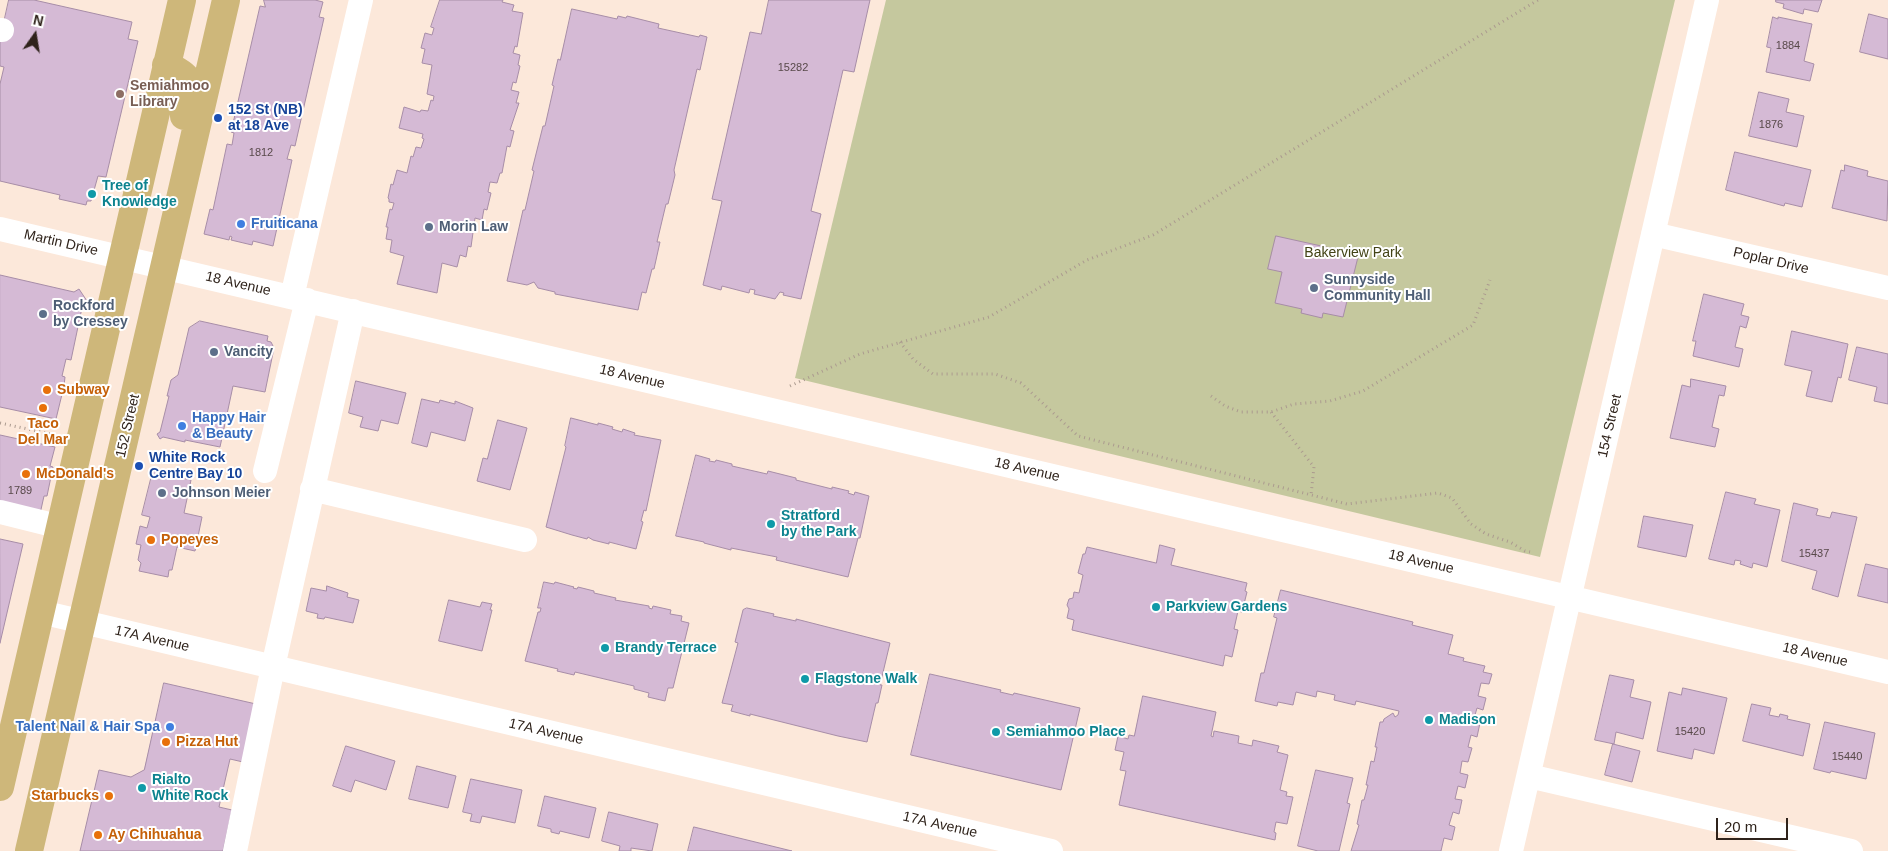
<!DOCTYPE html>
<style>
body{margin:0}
#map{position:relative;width:1888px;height:851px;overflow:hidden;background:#fce8da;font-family:Helvetica,sans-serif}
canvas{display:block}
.north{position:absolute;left:10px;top:10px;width:50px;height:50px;-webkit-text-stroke:4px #fff;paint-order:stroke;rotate:13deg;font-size:14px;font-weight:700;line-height:20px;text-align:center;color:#2f231b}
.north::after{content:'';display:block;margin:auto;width:18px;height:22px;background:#2f231b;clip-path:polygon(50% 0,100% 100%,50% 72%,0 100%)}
.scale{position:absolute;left:1716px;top:818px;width:72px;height:22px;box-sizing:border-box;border:2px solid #2f231b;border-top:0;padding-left:6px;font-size:15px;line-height:18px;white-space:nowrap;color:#2f231b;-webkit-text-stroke:4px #fff;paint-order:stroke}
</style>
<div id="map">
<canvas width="1888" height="851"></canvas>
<div class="north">N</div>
<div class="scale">20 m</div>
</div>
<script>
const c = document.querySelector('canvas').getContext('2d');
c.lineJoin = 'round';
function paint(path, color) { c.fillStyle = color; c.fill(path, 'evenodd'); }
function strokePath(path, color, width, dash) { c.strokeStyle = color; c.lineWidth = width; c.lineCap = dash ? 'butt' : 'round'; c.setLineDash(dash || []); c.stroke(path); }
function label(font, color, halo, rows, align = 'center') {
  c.font = font + ' Helvetica,sans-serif'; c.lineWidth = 4; c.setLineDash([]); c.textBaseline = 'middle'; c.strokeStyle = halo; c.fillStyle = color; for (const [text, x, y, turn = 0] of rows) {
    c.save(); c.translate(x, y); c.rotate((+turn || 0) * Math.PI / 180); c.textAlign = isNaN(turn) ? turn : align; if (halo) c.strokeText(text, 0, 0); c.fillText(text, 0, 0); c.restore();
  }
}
paint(new Path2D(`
 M 886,0 L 1675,0 L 1540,557 L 795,378 Z`), '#c5c89e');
const building = new Path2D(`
 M 9,0 L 34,0 L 132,22 L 128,39 L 138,41 L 106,177 L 98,176 L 91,201 L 87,201 L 86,205 L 59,199 L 60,195 L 0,181 L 0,84 L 4,67 L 0,66 L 0,39 Z
 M 264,0 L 315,0 L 323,2 L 319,17 L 324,18 L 295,146 L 291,145 L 287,159 L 292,160 L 273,246 L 253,241 L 252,245 L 231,240 L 232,237 L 230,236 L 229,240 L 204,234 L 210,209 L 213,210 L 227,144 L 232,145 L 234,133 L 231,132 L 260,6 L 265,7 Z
 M 440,0 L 503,0 L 502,2 L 514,5 L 512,11 L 523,13 L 517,47 L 515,46 L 513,53 L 520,55 L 518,65 L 520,66 L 516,83 L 513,82 L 511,90 L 519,92 L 516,103 L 519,103 L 510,130 L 514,131 L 510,147 L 507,146 L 502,173 L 500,173 L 497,183 L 490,182 L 488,192 L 491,193 L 487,210 L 484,209 L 482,220 L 475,218 L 471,247 L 468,246 L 466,257 L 460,255 L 457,267 L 442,263 L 437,293 L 397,284 L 404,256 L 390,252 L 392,240 L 386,239 L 388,227 L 386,227 L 390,209 L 392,210 L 394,203 L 389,202 L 389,199 L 388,198 L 391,184 L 393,185 L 397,170 L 407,173 L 411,156 L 413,157 L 416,147 L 421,148 L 424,139 L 422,138 L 423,134 L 399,128 L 404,107 L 420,112 L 421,110 L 428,111 L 431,100 L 433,101 L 434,96 L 427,94 L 432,65 L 422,63 L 425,49 L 421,48 L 425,33 L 432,35 L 434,28 L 431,27 Z
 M 769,0 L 870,0 L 854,72 L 843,70 L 811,211 L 821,214 L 801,299 L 783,295 L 784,293 L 780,292 L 775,299 L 754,294 L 755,290 L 750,289 L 749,293 L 722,286 L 721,290 L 703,285 L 722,201 L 712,199 L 750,32 L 761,34 Z
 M 1776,0 L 1822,0 L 1818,12 L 1804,9 L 1803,14 L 1783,8 L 1784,4 L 1776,2 Z
 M 572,9 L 617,19 L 618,16 L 626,18 L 627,16 L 659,24 L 658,28 L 699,37 L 700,35 L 707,37 L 700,70 L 697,69 L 674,170 L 675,175 L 668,204 L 666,204 L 657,242 L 660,242 L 654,269 L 652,269 L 646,293 L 642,292 L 638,310 L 555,294 L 555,292 L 538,288 L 534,282 L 527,285 L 507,281 L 523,210 L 525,210 L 534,171 L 532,170 L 543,126 L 545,126 L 554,86 L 552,85 L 558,59 L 560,60 Z
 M 1869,14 L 1888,19 L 1888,59 L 1860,52 Z
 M 1773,17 L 1778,19 L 1778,17 L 1812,24 L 1804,61 L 1814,64 L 1810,81 L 1766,72 L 1771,48 L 1767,47 Z
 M 1759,92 L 1789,99 L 1786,112 L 1804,116 L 1797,147 L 1749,136 Z
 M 1735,152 L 1811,170 L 1802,207 L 1785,203 L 1784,206 L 1726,190 Z
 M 1845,165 L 1868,171 L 1867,176 L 1888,181 L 1887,221 L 1832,208 L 1841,170 L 1844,171 Z
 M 1276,236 L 1344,251 L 1344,254 L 1358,257 L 1343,317 L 1323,313 L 1322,318 L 1301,313 L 1302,309 L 1275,303 L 1282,272 L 1268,269 Z
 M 0,275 L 74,292 L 79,289 L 87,301 L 83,303 L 71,360 L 66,359 L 62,376 L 65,377 L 64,386 L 56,419 L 0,407 Z
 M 1704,294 L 1744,304 L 1741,315 L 1749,317 L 1746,328 L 1740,326 L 1735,347 L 1743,349 L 1739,367 L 1693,356 L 1696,341 L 1693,341 Z
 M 200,321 L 268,336 L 267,341 L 271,342 L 274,348 L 265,392 L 233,386 L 220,447 L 185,440 L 185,442 L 163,437 L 160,439 L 157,434 L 160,432 L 169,396 L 167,396 L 171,380 L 178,375 L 189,328 Z
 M 1792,331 L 1848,344 L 1841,378 L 1838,377 L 1832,402 L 1806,396 L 1812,371 L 1785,365 Z
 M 1857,347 L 1888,354 L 1888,404 L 1874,401 L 1877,387 L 1849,380 Z
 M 1691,379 L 1726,386 L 1724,396 L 1719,395 L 1712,427 L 1719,429 L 1715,447 L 1670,438 L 1682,385 L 1690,387 Z
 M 356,381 L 406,393 L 398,424 L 381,420 L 378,431 L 360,427 L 363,417 L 349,413 Z
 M 422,399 L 439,403 L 440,400 L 455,404 L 455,401 L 473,408 L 465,441 L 431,432 L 427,447 L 412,443 Z
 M 571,418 L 598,425 L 598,423 L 613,427 L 612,429 L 622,432 L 623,429 L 635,433 L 634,435 L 661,440 L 646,511 L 644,510 L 641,521 L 643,522 L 636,549 L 609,542 L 609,544 L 593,540 L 588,537 L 587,539 L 572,535 L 546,527 L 566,447 L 565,446 Z
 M 498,420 L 527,428 L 510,490 L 477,481 L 483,458 L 487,459 Z
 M 0,435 L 55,447 L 50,466 L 53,467 L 47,496 L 44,496 L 40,514 L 0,505 Z
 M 696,455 L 710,459 L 709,461 L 715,462 L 716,460 L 732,464 L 732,466 L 767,474 L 768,471 L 796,478 L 796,480 L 832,489 L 832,487 L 849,491 L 848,493 L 854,495 L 855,492 L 869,496 L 860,538 L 858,538 L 848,577 L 776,560 L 777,557 L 731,548 L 731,550 L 704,543 L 704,542 L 676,536 Z
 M 153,471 L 191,480 L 184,513 L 202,517 L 195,551 L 177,547 L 172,570 L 169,570 L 168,577 L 139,571 L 141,563 L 138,560 L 141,545 L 136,544 L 140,526 L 147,528 L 150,517 L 142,515 Z
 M 1726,492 L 1756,499 L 1754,504 L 1780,510 L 1767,567 L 1753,563 L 1752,568 L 1740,564 L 1741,561 L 1735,560 L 1734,565 L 1709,559 Z
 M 1794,503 L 1818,509 L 1816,515 L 1830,518 L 1832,512 L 1857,517 L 1838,597 L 1812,589 L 1817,571 L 1782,561 Z
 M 1644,516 L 1693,525 L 1686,557 L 1638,547 Z
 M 0,539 L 23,544 L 0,643 Z
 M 1160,545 L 1175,549 L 1171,565 L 1247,583 L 1245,591 L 1247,592 L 1242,612 L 1238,611 L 1234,629 L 1238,630 L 1232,657 L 1225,655 L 1223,666 L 1072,630 L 1074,620 L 1067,618 L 1069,609 L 1067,605 L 1069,599 L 1073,598 L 1074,592 L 1079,593 L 1083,575 L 1078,573 L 1083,554 L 1085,554 L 1087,547 L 1156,563 Z
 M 1866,564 L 1888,569 L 1888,603 L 1858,596 Z
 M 544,582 L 554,584 L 555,582 L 574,587 L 573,588 L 577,589 L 578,587 L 594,591 L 594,593 L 616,598 L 615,600 L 649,606 L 649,608 L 652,609 L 653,606 L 671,610 L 670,614 L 682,616 L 681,621 L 689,623 L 673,688 L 668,688 L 665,701 L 648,697 L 649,693 L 634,689 L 634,686 L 575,672 L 574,675 L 557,671 L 558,669 L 525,661 L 538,612 L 540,612 L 541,608 L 538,608 Z
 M 327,586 L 348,593 L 347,597 L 359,600 L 353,623 L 325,617 L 324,619 L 317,618 L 318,614 L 306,611 L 311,588 L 326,591 Z
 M 1281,590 L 1413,622 L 1412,625 L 1453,635 L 1448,654 L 1464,658 L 1463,661 L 1485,666 L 1483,672 L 1492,674 L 1489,684 L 1481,683 L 1478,696 L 1486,698 L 1483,710 L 1477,708 L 1473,722 L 1480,723 L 1477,737 L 1471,735 L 1468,747 L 1472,748 L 1468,762 L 1462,761 L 1460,773 L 1468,775 L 1465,788 L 1458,786 L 1455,799 L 1462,800 L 1459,814 L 1453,812 L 1449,825 L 1455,827 L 1452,840 L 1444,838 L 1441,851 L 1351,851 L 1359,825 L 1357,824 L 1362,800 L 1364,800 L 1368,785 L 1366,785 L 1371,761 L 1374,762 L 1377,747 L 1375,747 L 1380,722 L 1383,722 L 1384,719 L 1393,713 L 1395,717 L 1398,715 L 1399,711 L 1356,701 L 1355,705 L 1334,700 L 1335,695 L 1317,691 L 1316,697 L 1296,692 L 1293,705 L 1278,702 L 1277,706 L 1255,701 L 1261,673 L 1264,673 L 1277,618 L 1274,617 Z
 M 449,600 L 480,607 L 482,602 L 492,604 L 490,610 L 492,610 L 482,651 L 439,641 Z
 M 747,608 L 774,614 L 773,616 L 796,621 L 796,619 L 890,643 L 880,685 L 882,685 L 878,703 L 876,703 L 867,742 L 838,736 L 750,714 L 750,716 L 731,711 L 733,705 L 722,703 L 738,643 L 735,642 L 743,610 Z
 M 930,674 L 1001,690 L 1000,692 L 1013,695 L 1014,693 L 1080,708 L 1061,790 L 911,755 Z
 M 1610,675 L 1634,680 L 1630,697 L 1651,702 L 1643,739 L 1616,732 L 1614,744 L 1595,740 Z
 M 164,683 L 256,704 L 243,762 L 230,759 L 219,807 L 232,810 L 223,851 L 80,851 L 99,770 L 131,777 L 144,770 Z
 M 1683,688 L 1727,698 L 1714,754 L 1694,749 L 1692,759 L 1657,751 L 1669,692 L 1681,695 Z
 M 1143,696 L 1216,712 L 1211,736 L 1213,737 L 1214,731 L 1239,736 L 1238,743 L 1252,746 L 1253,740 L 1279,746 L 1277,752 L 1288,755 L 1280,790 L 1287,792 L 1286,796 L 1293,797 L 1287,824 L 1276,822 L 1274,832 L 1276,833 L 1275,840 L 1119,805 L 1126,771 L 1120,770 L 1124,752 L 1115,750 L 1118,736 L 1128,739 L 1129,735 L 1134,736 Z
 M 1752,704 L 1771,708 L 1769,715 L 1779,717 L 1780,714 L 1788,716 L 1787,719 L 1810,724 L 1803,756 L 1743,741 Z
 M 1825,722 L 1875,733 L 1866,779 L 1831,771 L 1830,773 L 1814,769 Z
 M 1613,744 L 1640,751 L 1632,782 L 1605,775 Z
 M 346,746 L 395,761 L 386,790 L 355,780 L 351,792 L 333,786 Z
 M 417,766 L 456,776 L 448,808 L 409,799 Z
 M 1316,770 L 1353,778 L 1347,803 L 1350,804 L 1339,851 L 1318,851 L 1298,846 Z
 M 471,779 L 522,790 L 515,823 L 482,816 L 480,823 L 470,821 L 472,814 L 463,812 Z
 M 545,796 L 596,808 L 589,838 L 560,831 L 559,834 L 551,832 L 551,829 L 538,826 Z
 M 609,812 L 658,824 L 652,851 L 631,848 L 631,851 L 619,851 L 620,846 L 602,841 Z
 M 694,827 L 792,851 L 688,851 Z`);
paint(building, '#d5bad5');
strokePath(building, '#a78da7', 1);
strokePath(new Path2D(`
 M 900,342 L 913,359 L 933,374 L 995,374 L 1021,383 L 1078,436 L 1347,504 L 1438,493 L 1452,498 L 1471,524 L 1486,534 L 1510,542 L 1525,551 L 1530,552
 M 790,386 L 860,354 L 989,317 L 1087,260 L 1153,235 L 1538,0
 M 1211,396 L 1225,406 L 1241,412 L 1271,412 L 1294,404 L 1330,401 L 1363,391 L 1473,325 L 1490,280
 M 1271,412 L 1314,467 L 1311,495
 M 0,423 L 55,435`), '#ab9a8f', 3, [1, 4]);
strokePath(new Path2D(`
 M 0,30 L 2,30
 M 0,229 L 1888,672
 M 1653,234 L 1888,288
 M 292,297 L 361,0
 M 265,471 L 307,300
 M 312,489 L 525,540
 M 0,512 L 61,527
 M 41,612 L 1051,851
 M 1529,776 L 1851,851
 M 235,851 L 273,667 L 353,311
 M 1511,851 L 1707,0`), '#fff', 24);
strokePath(new Path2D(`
 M 166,65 C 203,81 182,85 184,116
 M 0,787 L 182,0
 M 29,851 L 226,0`), '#ceb77a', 28);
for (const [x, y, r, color] of [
 [120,94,5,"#8d6e63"],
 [218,118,5,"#1a4fb4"],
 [92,194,5,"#0f9aa8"],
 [241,224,5,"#3f7fe0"],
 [429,227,5,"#5c6f8a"],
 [1314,288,5,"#5c6f8a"],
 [43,314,5,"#5c6f8a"],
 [214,352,5,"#5c6f8a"],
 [47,390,5,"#e8710a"],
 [43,408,5,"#e8710a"],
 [182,426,5,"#3f7fe0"],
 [139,466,5,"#1a4fb4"],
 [26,474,5,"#e8710a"],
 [162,493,5,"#5c6f8a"],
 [771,524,5,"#0f9aa8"],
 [151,540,5,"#e8710a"],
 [1156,607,5,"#0f9aa8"],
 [605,648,5,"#0f9aa8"],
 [805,679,5,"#0f9aa8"],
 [1429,720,5,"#0f9aa8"],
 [170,727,5,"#3f7fe0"],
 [996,732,5,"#0f9aa8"],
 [166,742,5,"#e8710a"],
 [142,788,5,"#0f9aa8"],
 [109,796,5,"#e8710a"],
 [98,835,5,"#e8710a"]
]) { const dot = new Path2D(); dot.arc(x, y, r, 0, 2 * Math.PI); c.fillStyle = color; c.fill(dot); strokePath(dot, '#fff', 2); }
label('11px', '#58494a', null, [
 ["1884",1788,46],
 ["15282",793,68],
 ["1876",1771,125],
 ["1812",261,153],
 ["1789",20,491],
 ["15437",1814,554],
 ["15420",1690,732],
 ["15440",1847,757]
]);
label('bold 14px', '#785e54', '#fff', [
 ["Semiahmoo",130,86],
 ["Library",130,102]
], 'left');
label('bold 14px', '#164399', '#fff', [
 ["152 St (NB)",228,110],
 ["at 18 Ave",228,126],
 ["White Rock",149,458],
 ["Centre Bay 10",149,474]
], 'left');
label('bold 14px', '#0d838f', '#fff', [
 ["Tree of",102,186],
 ["Knowledge",102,202],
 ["Stratford",781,516],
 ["by the Park",781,532],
 ["Parkview Gardens",1166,607],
 ["Brandy Terrace",615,648],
 ["Flagstone Walk",815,679],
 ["Madison",1439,720],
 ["Semiahmoo Place",1006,732],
 ["Rialto",152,780],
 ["White Rock",152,796]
], 'left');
label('bold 14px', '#366cbe', '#fff', [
 ["Fruiticana",251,224],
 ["Happy Hair",192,418],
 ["& Beauty",192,434],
 ["Talent Nail & Hair Spa",160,727,"right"]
], 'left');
label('bold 14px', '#4e5e75', '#fff', [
 ["Morin Law",439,227],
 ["Sunnyside",1324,280],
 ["Community Hall",1324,296],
 ["Rockford",53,306],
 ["by Cressey",53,322],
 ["Vancity",224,352],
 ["Johnson Meier",172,493]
], 'left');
label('14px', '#2f231b', '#fff', [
 ["Martin Drive",61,243,13],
 ["Poplar Drive",1771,261,13],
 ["18 Avenue",238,284,13],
 ["18 Avenue",632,377,13],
 ["152 Street",128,426,-77],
 ["154 Street",1610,426,-77],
 ["18 Avenue",1027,470,13],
 ["18 Avenue",1421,562,13],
 ["17A Avenue",152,639,13],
 ["18 Avenue",1815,655,13],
 ["17A Avenue",546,732,13],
 ["17A Avenue",940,825,13]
]);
label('14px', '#424316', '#fff', [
 ["Bakerview Park",1353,253]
]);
label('bold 14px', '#c56008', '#fff', [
 ["Subway",57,390],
 ["Taco",43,424,"center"],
 ["Del Mar",43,440,"center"],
 ["McDonald's",36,474],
 ["Popeyes",161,540],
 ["Pizza Hut",176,742],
 ["Starbucks",99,796,"right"],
 ["Ay Chihuahua",108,835]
], 'left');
</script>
